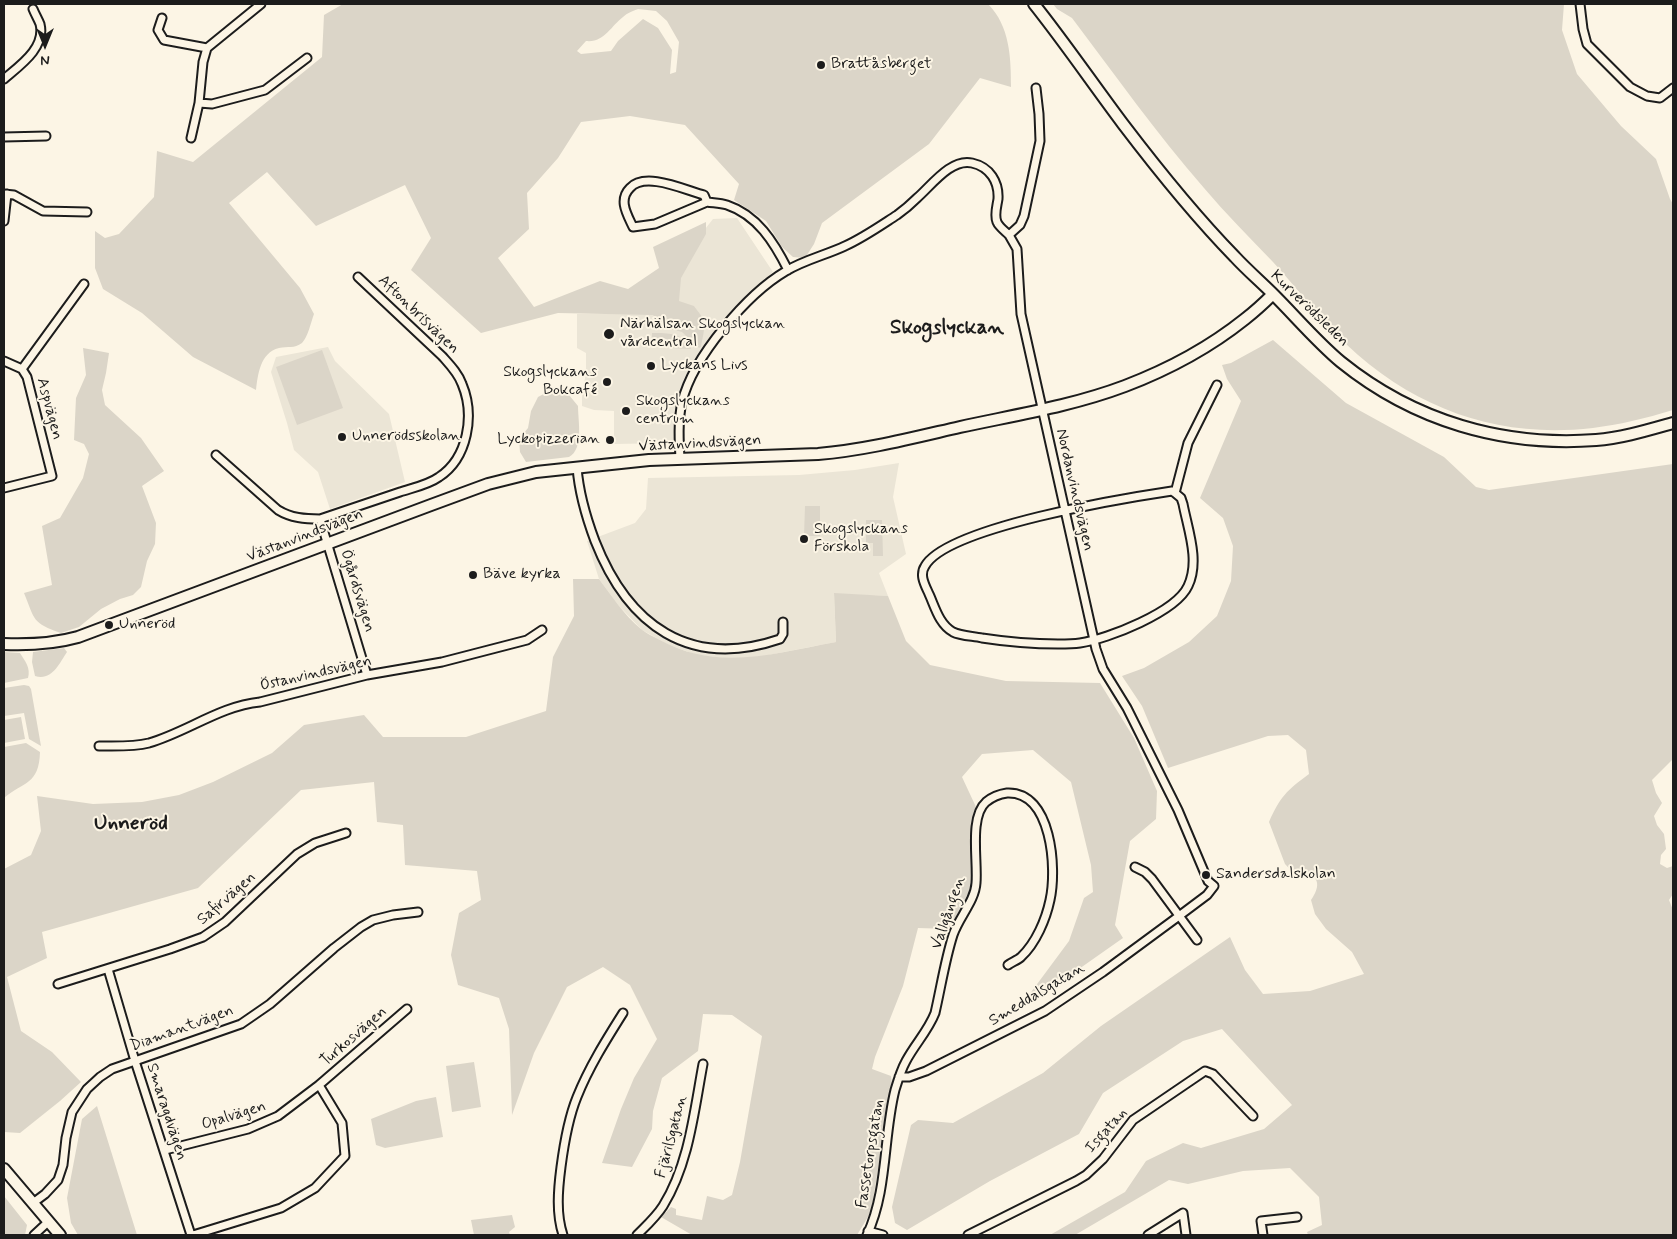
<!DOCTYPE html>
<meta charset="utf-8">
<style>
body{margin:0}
#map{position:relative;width:1677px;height:1239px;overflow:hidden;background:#fcf5e5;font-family:Mynerve,sans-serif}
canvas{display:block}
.frame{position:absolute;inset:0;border:5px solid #1c1c1c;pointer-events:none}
.north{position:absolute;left:20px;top:20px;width:50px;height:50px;-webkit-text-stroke:4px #fcf5e5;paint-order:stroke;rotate:180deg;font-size:14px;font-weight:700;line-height:20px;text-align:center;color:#1c1c1c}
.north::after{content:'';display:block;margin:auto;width:18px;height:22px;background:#1c1c1c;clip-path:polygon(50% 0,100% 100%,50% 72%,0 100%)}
</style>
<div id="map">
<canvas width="1677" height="1239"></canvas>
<div class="frame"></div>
<div class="north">N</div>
</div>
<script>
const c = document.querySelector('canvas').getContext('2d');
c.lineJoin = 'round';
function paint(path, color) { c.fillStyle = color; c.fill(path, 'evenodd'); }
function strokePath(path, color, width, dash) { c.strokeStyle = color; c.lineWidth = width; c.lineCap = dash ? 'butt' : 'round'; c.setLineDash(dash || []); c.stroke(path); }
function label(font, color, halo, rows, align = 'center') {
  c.font = font + ' Mynerve,sans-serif'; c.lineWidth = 4; c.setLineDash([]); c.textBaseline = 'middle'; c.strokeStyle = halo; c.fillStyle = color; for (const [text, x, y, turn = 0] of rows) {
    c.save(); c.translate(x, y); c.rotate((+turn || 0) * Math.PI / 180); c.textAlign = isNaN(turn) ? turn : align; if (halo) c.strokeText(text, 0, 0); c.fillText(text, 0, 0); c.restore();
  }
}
paint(new Path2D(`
 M 737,218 L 773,272 L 756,287 L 730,314 L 690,367 L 673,443 L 614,444 L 614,411 L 594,410 L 582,406 L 582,392 L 586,374 L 586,353 L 577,348 L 577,314 L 627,314 L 671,272 L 713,219 Z
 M 328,347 L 335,361 L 389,414 L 405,482 L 330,509 L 318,472 L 294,450 L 287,423 L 271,372 L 276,357 Z
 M 899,463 L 893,497 L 906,554 L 879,573 L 888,596 L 834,594 L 836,642 L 753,658 L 723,658 L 697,655 L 669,645 L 642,630 L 619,606 L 599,579 L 587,541 L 635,523 L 646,509 L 648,478 L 799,475 L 855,470 Z`), '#ebe5d6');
paint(new Path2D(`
 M 343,4 L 988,4 C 1010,26 1011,58 1011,87 L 980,78 L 929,144 L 822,223 L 814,244 L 805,258 L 793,257 L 782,247 L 766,221 L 734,200 L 739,184 L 685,125 L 630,116 L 581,122 L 558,158 L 527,193 L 529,229 L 498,258 L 534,307 L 600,281 L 628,289 L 659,268 L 653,247 L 706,222 L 706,234 L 681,278 L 679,301 L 694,306 C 697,311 702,315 703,320 C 706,328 702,339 701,347 L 699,348 L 682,332 L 659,326 L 658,320 L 653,315 L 558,313 L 481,333 L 411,270 L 431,238 L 405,185 L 316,226 L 267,172 L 229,203 L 300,288 L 314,314 C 311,322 308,337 302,343 C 294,349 288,346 279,348 C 260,353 258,374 256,390 L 193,357 L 142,313 L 103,289 L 95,268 L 95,231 L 105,238 L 119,234 L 154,197 L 157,151 L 193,162 L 322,57 L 324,15 ZM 638,9 L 656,11 L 667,21 L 679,42 L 676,72 L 670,74 L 672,50 L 658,28 L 643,19 L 618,41 L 611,51 L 581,54 L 577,51 L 586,41 C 604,43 611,26 623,17 C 627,13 633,11 638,9 Z
 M 1053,4 L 1564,4 L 1562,30 L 1577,74 L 1621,126 L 1656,159 L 1670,199 L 1673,204 L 1673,410 C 1659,414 1646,418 1632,421 C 1525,446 1426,420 1346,344 C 1320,319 1298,289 1273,262 C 1250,238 1226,214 1204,188 C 1157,134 1115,75 1072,18 L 1057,9 Z
 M 652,333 C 668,333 684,333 691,349 L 669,348 L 665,338 L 652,338 Z
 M 1273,340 L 1346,403 L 1444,457 L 1476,487 L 1489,490 L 1673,464 L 1673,759 L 1652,780 L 1656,793 L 1662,803 L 1654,816 L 1657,825 L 1664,834 L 1666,849 L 1661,855 L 1660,864 L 1667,868 L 1673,866 L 1673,894 L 1669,900 L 1673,910 L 1673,1235 L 1308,1235 L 1307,1232 L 1322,1225 L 1319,1197 L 1290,1168 L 1243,1171 L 1188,1184 L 1169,1180 L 1075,1235 L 1050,1235 L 1125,1192 L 1146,1161 L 1183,1143 L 1201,1148 L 1264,1129 L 1292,1105 L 1222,1029 L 1183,1041 L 1103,1093 L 1079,1134 L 990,1181 L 907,1230 L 895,1223 L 892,1207 L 911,1125 L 918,1120 L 953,1123 L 1043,1073 L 1101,1026 L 1230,937 L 1245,970 L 1263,994 L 1310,991 L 1364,974 L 1352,952 L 1326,929 L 1315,914 L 1311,900 C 1316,893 1322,881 1311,875 C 1301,869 1294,875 1285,864 L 1269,822 C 1280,797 1287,790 1309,774 L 1306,750 L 1288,735 L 1268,736 L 1168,768 L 1142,706 L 1122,676 L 1144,668 L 1189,642 L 1217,616 L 1231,581 L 1233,546 L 1223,518 L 1200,498 L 1241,401 L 1227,379 L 1222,365 L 1231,363 Z
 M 83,348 L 109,353 L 106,373 L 102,390 L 105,405 L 141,438 L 164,471 L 142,486 L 156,523 L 155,544 L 147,561 L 141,587 L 133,595 L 120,599 L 101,609 L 79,627 L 61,633 C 32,623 35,620 24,593 L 52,585 L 42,526 L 60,518 L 83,478 L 89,454 L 84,444 L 74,440 L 76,398 L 86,375 Z
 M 322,350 L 343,408 L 297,425 L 276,367 Z
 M 553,389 L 569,395 L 578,406 C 578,421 584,449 569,457 L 526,462 L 520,452 L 519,439 L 528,428 L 531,411 L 538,397 Z
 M 805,506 L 820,506 L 820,536 L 804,536 Z
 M 866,520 L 882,520 L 883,556 L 873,556 L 873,543 L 866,543 Z
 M 573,579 L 599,579 C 612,596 624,615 641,629 C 646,633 654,637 660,640 C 718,672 775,653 836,642 L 834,593 L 888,596 L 906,641 L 930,665 L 1006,681 L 1100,683 L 1134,738 L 1157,791 L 1156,819 L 1130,841 L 1115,925 L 1123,938 L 1032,1002 L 1029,995 L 1069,941 L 1084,898 L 1093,892 L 1091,865 L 1071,782 L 1033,750 L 982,754 L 962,777 L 976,807 C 967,831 977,858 972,884 C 969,899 956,915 949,929 L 918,928 L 903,986 L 875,1057 L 872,1069 L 891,1076 L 892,1084 L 871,1212 L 857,1235 L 692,1235 L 661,1217 L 671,1207 L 676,1209 L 676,1215 L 702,1220 L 707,1196 L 723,1200 L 732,1195 L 740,1162 L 762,1036 L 732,1015 L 703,1014 L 698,1051 L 662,1078 L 653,1111 L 652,1129 L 632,1167 L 602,1163 L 621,1109 L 634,1078 L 657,1039 L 630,985 L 603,967 L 567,987 L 534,1053 L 512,1115 L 509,1029 L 499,998 L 458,985 L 451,955 L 459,913 L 481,900 L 477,871 L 405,865 L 403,825 L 377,822 L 374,782 L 301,790 L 198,888 L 42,932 L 47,958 L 7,977 L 21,1031 L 52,1052 L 81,1082 L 60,1101 L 20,1133 L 4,1132 L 4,869 L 31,855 L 41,831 L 37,796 L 93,804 L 142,802 L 179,795 L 213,782 L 272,753 L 304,725 L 364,715 L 383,737 L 466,737 L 546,711 L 553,657 L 574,616 Z
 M 64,648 L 67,652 C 59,664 52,681 35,676 L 32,662 L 33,652 Z
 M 4,652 L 20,653 C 25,661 31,668 28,678 L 4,683 Z
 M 24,685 L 29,686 L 31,689 L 41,746 L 29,739 L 24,713 L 4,716 L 4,688 Z
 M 21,717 L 25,739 L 4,743 L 4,720 Z
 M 26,743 L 40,752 C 39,785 24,781 4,798 L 4,747 Z
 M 474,1062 L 481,1107 L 452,1112 L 446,1066 Z
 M 436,1097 L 443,1137 L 385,1148 L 376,1145 L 371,1119 L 416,1101 Z
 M 97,1106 L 137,1235 L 78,1235 L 71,1223 L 67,1198 L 82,1119 Z
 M 4,1196 L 27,1225 L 25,1235 L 4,1235 Z
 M 512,1215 L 515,1227 L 509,1232 L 510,1235 L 474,1235 L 471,1220 Z`), '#dbd5c8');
const street = new Path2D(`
 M 1580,4 L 1583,29 L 1587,44 L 1630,87 L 1647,96 L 1660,98 L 1673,88
 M 162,18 L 158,30 L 164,40 L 207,48
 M 4,79 C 19,66 46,48 40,24 C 38,19 35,14 33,9
 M 199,103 L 212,104 L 265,90 L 307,58
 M 4,137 L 46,136
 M 191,138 L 199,103 L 203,62 L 207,48 L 261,4
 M 4,194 L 14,195 L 43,211 L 87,212
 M 707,202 L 655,224 L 633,227 C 627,214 618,200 630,188 C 645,171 685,190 704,195 L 707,202 C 713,203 720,203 727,205 C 757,215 774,242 788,270
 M 4,221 L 7,194
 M 4,361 L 22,369 L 27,377 L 52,476 L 4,488
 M 22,369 L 84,284
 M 216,455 L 278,510 C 291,518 305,519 320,519 C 347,510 373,501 400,492 C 412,488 428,485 439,477 C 468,458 475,415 462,384 C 458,373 450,365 442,356 L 358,277
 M 680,459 C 679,440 678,420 682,402 C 693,357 747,294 786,271 C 804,260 826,255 845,246 C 863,238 880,226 897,215 C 904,210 911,204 917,198 C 931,186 951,158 972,163 C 990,167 999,182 998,199 C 997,206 994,215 997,222 C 999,227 1005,231 1009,235
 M 577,467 C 579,494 586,517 595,541 C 628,625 689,670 780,639 L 783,634 L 783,622
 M 1175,493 L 1172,491 C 1125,498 947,527 925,566 C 919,575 925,585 929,594 C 935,607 939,624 953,632 C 961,636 973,636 982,638 C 1008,642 1031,644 1058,644 C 1065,644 1073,644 1080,643 C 1108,639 1176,612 1188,586 C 1200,561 1188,530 1183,504 L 1181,498 L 1175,493 L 1188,443 L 1217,385
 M 320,519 L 367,675
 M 99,746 C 115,746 133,747 149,743 C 187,732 220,706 260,702 L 367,675 L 442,662 L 527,640 L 542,630
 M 1135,867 L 1145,872 L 1152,879 L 1197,940
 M 108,969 L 135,1061 L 191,1235
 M 58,984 L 170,949 L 203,937 L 225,922 L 297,854 L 315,843 L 346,833
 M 899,1077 L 909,1077 L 926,1071 L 1045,1011 L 1103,972 L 1179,916 L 1207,895 L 1214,886 L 1208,881 L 1178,810 L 1127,708 L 1103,669 L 1096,649 L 1021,314 L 1017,249 L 1009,235 L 1020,225 L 1024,216 L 1040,141 L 1039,114 L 1036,88
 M 319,1085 L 407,1009
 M 165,1150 L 248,1129 L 278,1116 L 319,1085 L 342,1123 L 345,1156 L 315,1188 L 281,1208 L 193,1235
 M 33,1203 L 45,1194 L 58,1180 L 63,1165 L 66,1138 L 72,1112 L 87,1089 L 100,1077 L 112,1069 L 135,1061 L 241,1024 L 270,1004 L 334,948 L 361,927 L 373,920 L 393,915 L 418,912
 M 868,1231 L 883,1235
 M 34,1235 L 48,1222
 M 563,1235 C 556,1214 558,1190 561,1167 C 564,1144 568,1119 577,1097 C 589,1067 606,1040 623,1013
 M 637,1235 C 646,1226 656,1217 663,1206 C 689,1164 694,1112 703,1064
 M 867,1235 C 888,1190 883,1138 895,1090 C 898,1080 901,1070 906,1061 C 915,1044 928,1031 935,1013 C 941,987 945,960 953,935 C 959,917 975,901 976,883 C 978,861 969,817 986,802 C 992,797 1000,794 1007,793 C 1052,791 1057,869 1050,900 C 1046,919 1036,943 1021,957 C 1018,960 1012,962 1008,965
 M 968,1235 L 1076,1181 L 1086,1175 L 1103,1159 L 1133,1120 L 1205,1071 L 1213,1074 L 1253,1116
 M 1148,1235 L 1183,1213 L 1186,1235
 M 1263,1235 L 1261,1221 L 1297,1217`);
const secondary = new Path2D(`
 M 1034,4 C 1065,43 1093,84 1123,124 C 1158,170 1195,216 1235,257 C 1247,270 1261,282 1274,295 C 1296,317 1317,342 1341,362 C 1414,421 1503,447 1596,440 C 1622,438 1648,430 1673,423
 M 4,644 C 29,645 53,644 78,637 L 431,505 L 488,484 L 536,472 L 649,460 L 818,454 C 866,450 912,438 960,427 C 1015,415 1072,406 1125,386 C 1167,370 1210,347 1245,319 C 1254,312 1264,303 1273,294
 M 4,1169 L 60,1235`);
strokePath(street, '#1c1c1c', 11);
strokePath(secondary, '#1c1c1c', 14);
strokePath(street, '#fcf5e5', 7);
strokePath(secondary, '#fcf5e5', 10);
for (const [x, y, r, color] of [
 [821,65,5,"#1c1c1c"],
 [609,334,6,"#1c1c1c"],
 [651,366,5,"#1c1c1c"],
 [607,382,5,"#1c1c1c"],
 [626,411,5,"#1c1c1c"],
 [342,437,5,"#1c1c1c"],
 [610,440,5,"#1c1c1c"],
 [804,539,5,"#1c1c1c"],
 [473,575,5,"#1c1c1c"],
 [109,625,5,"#1c1c1c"],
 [1206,875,5,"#1c1c1c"]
]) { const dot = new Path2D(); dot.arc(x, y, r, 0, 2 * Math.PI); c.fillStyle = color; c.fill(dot); strokePath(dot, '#fcf5e5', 2); }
label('16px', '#1c1c1c', '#fcf5e5', [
 ["Brattåsberget",831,65],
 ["Närhälsan Skogslyckan",620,325],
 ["vårdcentral",620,343],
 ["Lyckans Livs",661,366],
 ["Skogslyckans",597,373,"right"],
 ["Bokcafé",597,391,"right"],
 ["Skogslyckans",636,402],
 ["centrum",636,420],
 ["Unnerödsskolan",352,437],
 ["Lyckopizzerian",600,440,"right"],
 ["Skogslyckans",814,530],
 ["Förskola",814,548],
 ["Bäve kyrka",483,575],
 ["Unneröd",119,625],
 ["Sandersdalskolan",1216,875]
], 'left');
label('16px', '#1c1c1c', '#fcf5e5', [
 ["Kurverödsleden",1309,309,44],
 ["Aftonbrisvägen",418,315,44],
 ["Aspvägen",49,409,75],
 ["Västanvindsvägen",700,444,-3],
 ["Nordanvindsvägen",1074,490,77],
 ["Västanvindsvägen",305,536,-21],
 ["Ögårdsvägen",357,591,73],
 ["Östanvindsvägen",316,674,-13],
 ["Safirvägen",227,899,-41],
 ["Vallgången",949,913,-71],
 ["Smeddalsgatan",1037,995,-31],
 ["Diamantvägen",182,1029,-20],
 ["Turkosvägen",354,1037,-41],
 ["Smaragdvägen",166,1112,72],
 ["Opalvägen",234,1116,-17],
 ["Isgatan",1107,1131,-48],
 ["Fjärilsgatan",672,1137,-75],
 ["Fassetorpsgatan",871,1154,-81]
]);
label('bold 21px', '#1c1c1c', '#fcf5e5', [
 ["Skogslyckan",947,329],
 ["Unneröd",131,825]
]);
</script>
